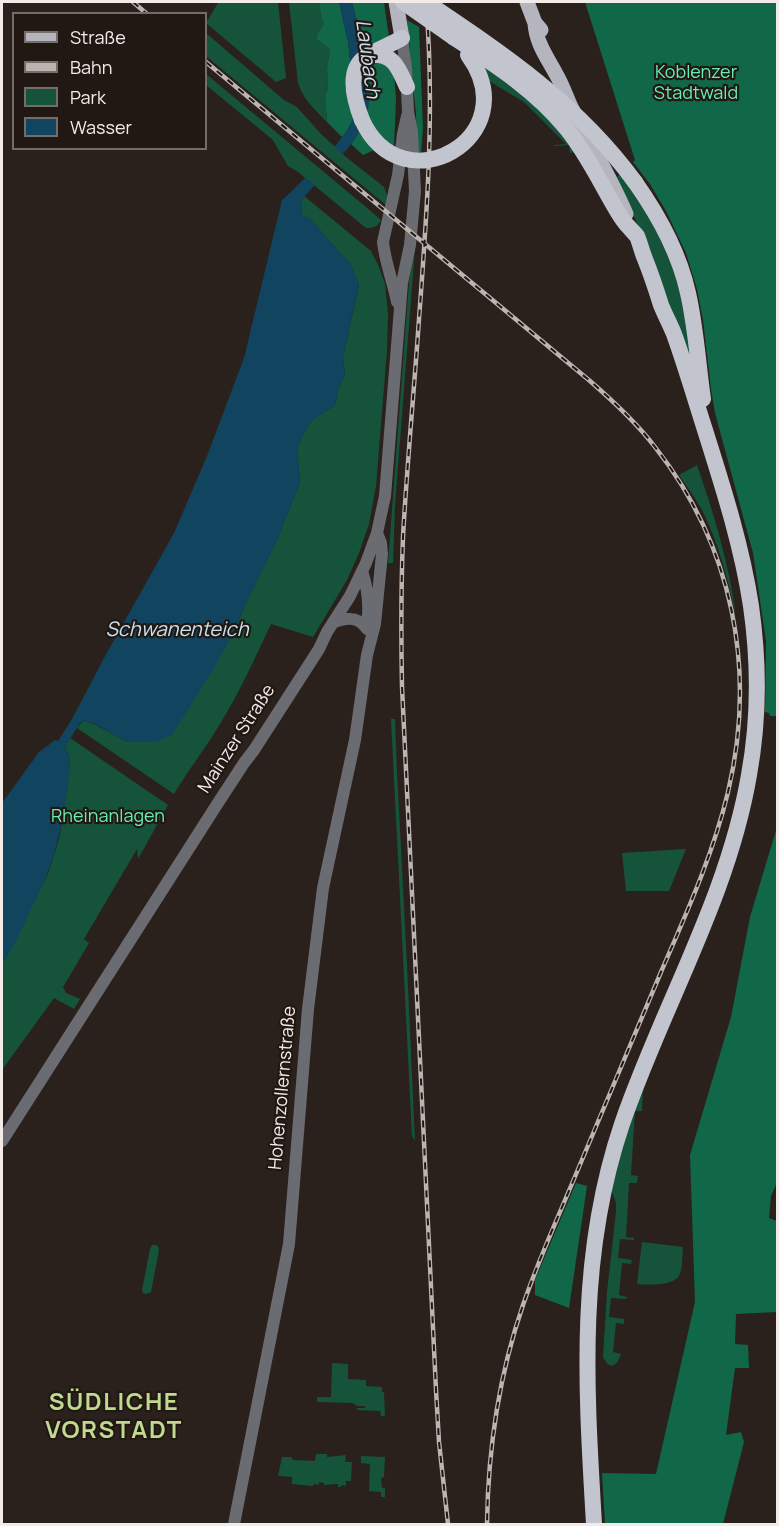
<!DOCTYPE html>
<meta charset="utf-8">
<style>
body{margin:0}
#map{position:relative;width:779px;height:1526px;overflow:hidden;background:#2a211d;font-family:Manrope,sans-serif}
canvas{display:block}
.frame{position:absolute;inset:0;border:3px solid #f2ebe8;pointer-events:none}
.legend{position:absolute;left:12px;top:12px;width:195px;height:138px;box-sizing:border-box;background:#211813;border:2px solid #756c68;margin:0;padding:8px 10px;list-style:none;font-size:18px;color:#f2ebe8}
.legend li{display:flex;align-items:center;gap:12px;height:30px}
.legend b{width:30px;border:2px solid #756c68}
</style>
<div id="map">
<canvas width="779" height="1526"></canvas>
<div class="frame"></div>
<ul class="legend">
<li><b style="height:8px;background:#b4b5bf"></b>Straße</li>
<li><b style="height:8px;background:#bbb4b0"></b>Bahn</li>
<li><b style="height:16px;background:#15543b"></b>Park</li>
<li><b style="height:16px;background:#11445f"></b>Wasser</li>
</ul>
</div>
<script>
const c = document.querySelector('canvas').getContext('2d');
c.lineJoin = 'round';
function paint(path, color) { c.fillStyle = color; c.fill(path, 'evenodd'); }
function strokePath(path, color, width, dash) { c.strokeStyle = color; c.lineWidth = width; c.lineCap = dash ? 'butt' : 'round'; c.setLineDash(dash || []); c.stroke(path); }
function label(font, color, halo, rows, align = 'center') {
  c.font = font + ' Manrope,sans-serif'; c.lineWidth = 4.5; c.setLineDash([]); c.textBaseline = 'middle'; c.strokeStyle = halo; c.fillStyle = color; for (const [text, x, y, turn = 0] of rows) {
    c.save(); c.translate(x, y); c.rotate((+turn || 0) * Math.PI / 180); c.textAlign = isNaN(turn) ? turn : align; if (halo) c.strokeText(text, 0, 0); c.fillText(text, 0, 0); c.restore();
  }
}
paint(new Path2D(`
 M 217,2 L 278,2 L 286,78 L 276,82 L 206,23 L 218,3 Z
 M 289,2 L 319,2 L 321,15 L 325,24 L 318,33 L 324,43 L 330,49 L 327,68 L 328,89 L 325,95 L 327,122 C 315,110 303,99 298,83 Z
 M 206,33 L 284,100 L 297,107 L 321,134 L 346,157 L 384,187 L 387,195 L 386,205 L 206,56 Z
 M 485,69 L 488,69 L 533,101 L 578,152 L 570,153 L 569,145 L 554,146 L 554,145 L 566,144 L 524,102 L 489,81 Z
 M 206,74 L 366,207 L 381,220 C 377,227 374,228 366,228 L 298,172 L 288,166 L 273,140 L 206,85 Z
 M 621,173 L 632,184 L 678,274 L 697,389 L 647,245 L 616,178 Z
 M 304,196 L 371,251 L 379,267 L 385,284 L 388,314 L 387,350 L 376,486 L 369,524 L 359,553 L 347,580 L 313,637 L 271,624 C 254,660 237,698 215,732 C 202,753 187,772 174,794 L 77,728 L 83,721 L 92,723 L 128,742 L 233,633 L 247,601 L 278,538 L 300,482 L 297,447 L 311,421 L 335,405 L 338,390 L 345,376 L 343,357 L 359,285 L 351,265 L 309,218 L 302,217 L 301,200 Z
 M 414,247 L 415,248 L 395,505 L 393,563 L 388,563 L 409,282 Z
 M 697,465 C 714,514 729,564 736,616 C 728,580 719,544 702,510 C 695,498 687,486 679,475 Z
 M 391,719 L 395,719 L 397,772 L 407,965 L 415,1141 L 412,1136 Z
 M 70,738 L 168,805 L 138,859 L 137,849 L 84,939 L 89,943 L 63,987 L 66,993 L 80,999 L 74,1009 L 54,998 L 2,1070 L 2,963 L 7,956 L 12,945 L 15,941 L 49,871 L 60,835 L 70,764 L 69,755 L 65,747 Z
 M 686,849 L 669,891 L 626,891 L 622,853 Z
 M 643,1088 L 642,1111 L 635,1111 L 631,1175 L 638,1176 L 637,1183 L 629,1183 L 626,1237 L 634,1238 L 634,1240 L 620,1239 L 618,1258 L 632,1260 L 631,1264 L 622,1263 L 619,1295 L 627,1297 L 626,1299 L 611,1298 L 609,1317 L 624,1319 L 624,1324 L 616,1323 L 613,1352 L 621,1354 C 617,1366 610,1371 603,1357 L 607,1292 L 616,1212 L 616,1203 L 611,1189 L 616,1163 Z
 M 642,1242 L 683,1247 C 682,1255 683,1269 679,1276 C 672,1286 648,1285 637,1284 Z
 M 152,1245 L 156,1245 L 158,1246 L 159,1250 L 151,1292 L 146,1294 L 143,1293 L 142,1290 L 150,1249 Z
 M 332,1363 L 348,1364 L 348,1379 L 366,1380 L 366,1386 L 382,1387 L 382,1392 L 384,1392 L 385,1416 L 381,1416 L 380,1411 L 357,1410 L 357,1408 L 365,1408 L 365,1406 L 357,1406 L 353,1403 L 317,1402 L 317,1397 L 331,1397 Z
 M 316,1454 L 327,1454 L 327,1457 L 346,1455 L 345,1462 L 352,1462 L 351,1481 L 346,1481 L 346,1486 L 342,1485 L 341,1487 L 338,1487 L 338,1484 L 324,1485 L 324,1483 L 319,1482 L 319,1485 L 314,1484 L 313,1486 L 292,1484 L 292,1477 L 278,1476 L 282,1457 L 291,1457 L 293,1460 L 315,1461 Z
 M 361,1456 L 385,1457 L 384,1477 L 381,1478 L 382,1488 L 385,1488 L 385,1497 L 381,1497 L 381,1492 L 369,1491 L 370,1464 L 361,1463 Z`), '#15543b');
paint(new Path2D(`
 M 319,2 L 339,2 L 348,42 L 356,113 L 347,131 L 342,137 L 327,122 L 325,95 L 328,89 L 327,68 L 330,49 L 317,39 L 318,33 L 324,24 L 321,15 Z
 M 352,2 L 384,2 L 394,73 L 396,100 L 394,146 L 374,150 L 363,155 L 351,144 C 384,101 364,49 352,2 Z
 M 585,2 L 777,2 L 777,716 L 770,716 L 769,713 L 765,712 L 766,641 L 753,553 L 715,413 L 711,389 L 703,320 L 697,289 L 686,253 L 666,211 L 650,184 L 633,162 L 635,160 Z
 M 407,20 L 419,27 L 423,128 L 421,154 L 417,154 L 416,115 Z
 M 777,827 L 778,1180 L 771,1196 L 769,1218 L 777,1221 L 777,1312 L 736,1314 L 735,1344 L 748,1345 L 749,1368 L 735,1368 L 726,1435 L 741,1432 L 744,1442 L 723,1524 L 605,1524 L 602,1473 L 656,1474 L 695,1302 L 690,1155 L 731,1017 L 750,917 Z
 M 576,1183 L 587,1186 L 569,1308 L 535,1295 L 535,1280 Z`), '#106848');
paint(new Path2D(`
 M 339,2 L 352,2 C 361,37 379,87 364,123 C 359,134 351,145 343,154 L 334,147 L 347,131 L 356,112 L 348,42 Z
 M 305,178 L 315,185 L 301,200 L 302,216 L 309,218 L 351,265 L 359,284 L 343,357 L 345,376 L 338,390 L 335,405 L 311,421 L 297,447 L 300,482 L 278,538 L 247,601 L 233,633 L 213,670 L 172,735 L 156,742 L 128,742 L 93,723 L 83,721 L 80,723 L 65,747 L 69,755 L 70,764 C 67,800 61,835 49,869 C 44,883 36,897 30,911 C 22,929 14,948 2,963 L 2,803 L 39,752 L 55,740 L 58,741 L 72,719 L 104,658 L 174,533 L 207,456 L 244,358 L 282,200 L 293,190 Z`), '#11445f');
strokePath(new Path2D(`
 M 397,302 C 393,282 385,262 383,242 L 398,175 L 403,134 L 407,116
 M 362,571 C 368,589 370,606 367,626
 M 335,622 C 348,617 359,617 367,629
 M 2,1141 L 216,806 L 244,763 L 254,750 L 319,649 L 327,632 L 350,596 L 366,563 L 377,533 L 385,496 L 402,283 L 410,245 L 415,191 L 412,132 L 408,112 L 406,68 L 402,38
 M 234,1524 L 289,1244 L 308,1009 L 323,888 L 355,740 L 367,655 L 375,624 L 382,554 L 381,543 L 377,533`), '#6b6c71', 12);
strokePath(new Path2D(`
 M 396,2 L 402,38
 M 527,2 L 535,23 L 541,30
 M 535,23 C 536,43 547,57 556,74 C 562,84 566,96 571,107 C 590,143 610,177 626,214`), '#b4b5bf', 15);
strokePath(new Path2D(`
 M 453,37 C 494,64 535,90 566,128 C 585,151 598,178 613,204 C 617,211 621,218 626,224 C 627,225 636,235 637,236 C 640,243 642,252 645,259 C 651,274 656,289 661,305 C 665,315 670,324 674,334 C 683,359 691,385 699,411 C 719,475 741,540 751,606 C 759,662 759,720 749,775 C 728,898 662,1007 622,1124 C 577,1257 586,1388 594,1524
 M 369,55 C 394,53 398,67 407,87
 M 362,120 C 355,102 346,72 364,58 C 376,50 390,45 402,38
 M 635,182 C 659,216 679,252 688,293 C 696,328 698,364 703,399`), '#c2c4ce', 16);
const rail = new Path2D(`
 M 133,2 L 147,14
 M 426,2 C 435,108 427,213 419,319 C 414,392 407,464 403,537 C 401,587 401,637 402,687 L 436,1390 L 439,1442 L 448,1524
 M 206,62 L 590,381 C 613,401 636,422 655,447 C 733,546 757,670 728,792 C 713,855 686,914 661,972 C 634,1037 606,1102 579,1167 C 560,1213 539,1258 523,1305 C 499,1375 488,1450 487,1524`);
strokePath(rail, '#bbb4b0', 4.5);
strokePath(rail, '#211813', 2, [7]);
strokePath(new Path2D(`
 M 403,2 L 453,37
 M 426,2 C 505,55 578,104 635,182
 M 362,120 C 402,208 528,137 468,55`), '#c2c4ce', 16);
label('18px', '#64efb5', '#211813', [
 ["Koblenzer",696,73],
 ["Stadtwald",696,94],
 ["Rheinanlagen",108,817]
]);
label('18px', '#f2ebe8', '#211813', [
 ["Mainzer Straße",237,739,-57],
 ["Hohenzollernstraße",283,1088,-85]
]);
label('italic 20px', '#cbe0ee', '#211813', [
 ["Laubach",367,59,82],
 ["Schwanenteich",177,630]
]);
c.letterSpacing = '1.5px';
label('bold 24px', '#c0d98f', '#211813', [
 ["SÜDLICHE",114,1403],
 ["VORSTADT",114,1431]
]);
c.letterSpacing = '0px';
</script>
